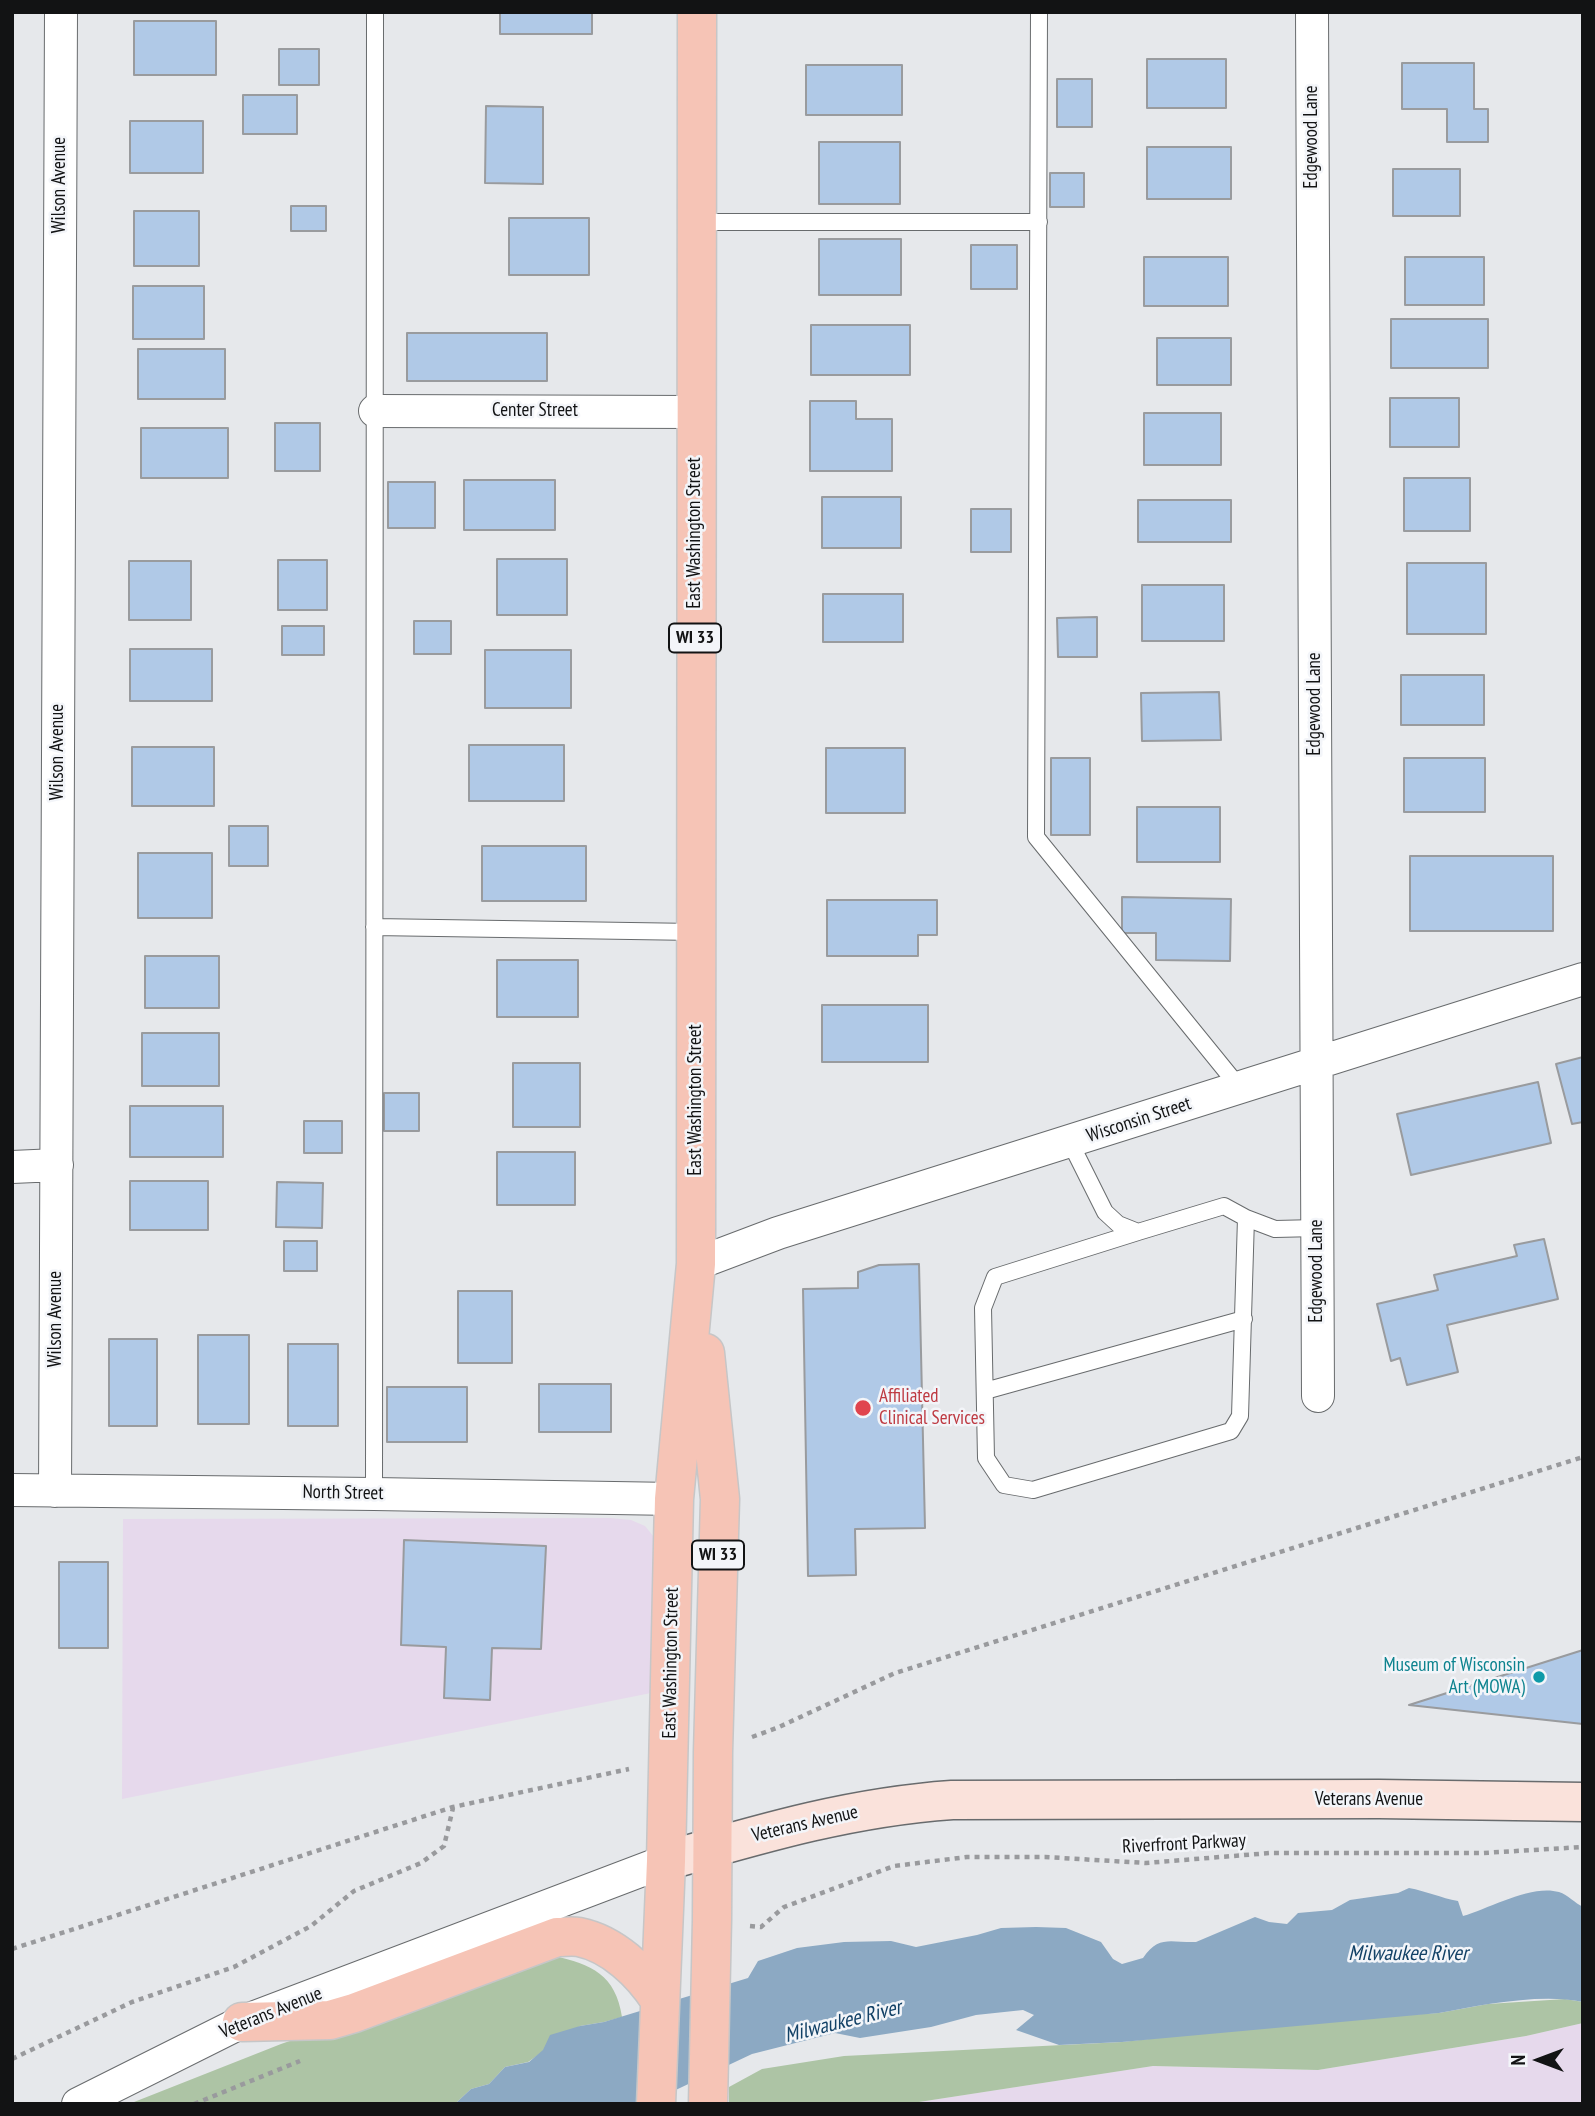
<!DOCTYPE html>
<style>
body{margin:0}
#map{position:relative;width:1595px;height:2116px;overflow:hidden;background:#e6e8eb;font-family:"PT Sans Narrow",sans-serif}
canvas{display:block}
.frame{position:absolute;inset:0;border:14px solid #121314;pointer-events:none}
.north{position:absolute;left:1504px;top:2025px;width:70px;height:70px;-webkit-text-stroke:5px #f3f5f9;paint-order:stroke;rotate:270deg;font-size:19px;font-weight:700;line-height:28px;text-align:center;color:#121314}
.north::after{content:'';display:block;margin:auto;width:24px;height:32px;background:#121314;clip-path:polygon(50% 0,100% 100%,50% 72%,0 100%)}
</style>
<div id="map">
<canvas width="1595" height="2116"></canvas>
<div class="frame"></div>
<div class="north">N</div>
</div>
<script>
const c = document.querySelector('canvas').getContext('2d');
c.lineJoin = 'round';
function paint(path, color) { c.fillStyle = color; c.fill(path, 'evenodd'); }
function strokePath(path, color, width, dash) { c.strokeStyle = color; c.lineWidth = width; c.lineCap = dash ? 'butt' : 'round'; c.setLineDash(dash || []); c.stroke(path); }
function label(font, color, halo, rows, align = 'center') {
  c.font = font + ' "PT Sans Narrow",sans-serif'; c.lineWidth = 5; c.setLineDash([]); c.textBaseline = 'middle'; c.strokeStyle = halo; c.fillStyle = color; for (const [text, x, y, turn = 0] of rows) {
    c.save(); c.translate(x, y); c.rotate((+turn || 0) * Math.PI / 180); c.textAlign = isNaN(turn) ? turn : align; if (halo) c.strokeText(text, 0, 0); c.fillText(text, 0, 0); c.restore();
  }
}
paint(new Path2D(`
 M 610,1518 L 631,1520 L 645,1526 L 654,1537 L 656,1548 L 651,1693 L 122,1799 L 123,1519 Z
 M 1583,2023 L 1583,2104 L 906,2104 L 1153,2066 L 1318,2070 L 1526,2036 Z`), '#e6d9ec');
paint(new Path2D(`
 M 554,1956 C 591,1964 616,1975 622,2017 L 604,2022 L 580,2026 L 528,2062 L 505,2067 L 489,2084 L 471,2089 L 457,2102 L 449,2104 L 129,2104 L 281,2044 L 519,1962 Z
 M 1565,1999 L 1583,2002 L 1583,2023 L 1526,2036 L 1318,2070 L 1153,2066 L 906,2104 L 729,2104 L 729,2087 L 762,2069 L 844,2056 L 1122,2042 L 1319,2020 L 1439,2013 L 1488,2004 Z`), '#adc4a5');
paint(new Path2D(`
 M 1409,1888 C 1426,1891 1441,1898 1458,1901 L 1463,1916 C 1490,1908 1532,1884 1559,1892 C 1568,1895 1575,1903 1583,1907 L 1583,2002 C 1540,1993 1482,2005 1439,2013 L 1122,2042 L 1059,2045 L 1016,2030 L 1034,2015 L 1023,2010 L 976,2015 L 931,2027 L 860,2038 L 835,2033 L 752,2054 L 646,2104 L 449,2104 L 457,2102 L 471,2089 L 489,2084 L 505,2067 L 529,2062 L 543,2050 L 550,2035 L 580,2026 L 604,2022 L 748,1978 L 758,1961 L 797,1948 L 844,1942 L 891,1941 L 916,1947 L 977,1935 L 1001,1928 L 1036,1927 L 1066,1928 L 1101,1942 L 1113,1959 L 1122,1964 L 1143,1958 C 1159,1934 1172,1943 1196,1942 L 1255,1917 L 1269,1922 L 1287,1924 L 1298,1913 L 1332,1910 L 1350,1900 L 1398,1893 Z`), '#8ca9c3');
const building = new Path2D(`
 M 500,12 L 592,12 L 592,34 L 500,34 Z
 M 134,21 L 216,21 L 216,75 L 134,75 Z
 M 279,49 L 319,49 L 319,85 L 279,85 Z
 M 1147,59 L 1226,59 L 1226,108 L 1147,108 Z
 M 1402,63 L 1474,63 L 1474,109 L 1488,109 L 1488,142 L 1447,142 L 1447,109 L 1402,109 Z
 M 806,65 L 902,65 L 902,115 L 806,115 Z
 M 1057,79 L 1092,79 L 1092,127 L 1057,127 Z
 M 243,95 L 297,95 L 297,134 L 243,134 Z
 M 486,106 L 543,107 L 543,184 L 485,183 Z
 M 130,121 L 203,121 L 203,173 L 130,173 Z
 M 819,142 L 900,142 L 900,204 L 819,204 Z
 M 1147,147 L 1231,147 L 1231,199 L 1147,199 Z
 M 1393,169 L 1460,169 L 1460,216 L 1393,216 Z
 M 1050,173 L 1084,173 L 1084,207 L 1050,207 Z
 M 291,206 L 326,206 L 326,231 L 291,231 Z
 M 134,211 L 199,211 L 199,266 L 134,266 Z
 M 509,218 L 589,218 L 589,275 L 509,275 Z
 M 819,239 L 901,239 L 901,295 L 819,295 Z
 M 971,245 L 1017,245 L 1017,289 L 971,289 Z
 M 1144,257 L 1228,257 L 1228,306 L 1144,306 Z
 M 1405,257 L 1484,257 L 1484,305 L 1405,305 Z
 M 133,286 L 204,286 L 204,339 L 133,339 Z
 M 1391,319 L 1488,319 L 1488,368 L 1391,368 Z
 M 811,325 L 910,325 L 910,375 L 811,375 Z
 M 407,333 L 547,333 L 547,381 L 407,381 Z
 M 1157,338 L 1231,338 L 1231,385 L 1157,385 Z
 M 138,349 L 225,349 L 225,399 L 138,399 Z
 M 1390,398 L 1459,398 L 1459,447 L 1390,447 Z
 M 810,401 L 856,401 L 856,419 L 892,419 L 892,471 L 810,471 Z
 M 1144,413 L 1221,413 L 1221,465 L 1144,465 Z
 M 275,423 L 320,423 L 320,471 L 275,471 Z
 M 141,428 L 228,428 L 228,478 L 141,478 Z
 M 1404,478 L 1470,478 L 1470,531 L 1404,531 Z
 M 464,480 L 555,480 L 555,530 L 464,530 Z
 M 388,482 L 435,482 L 435,528 L 388,528 Z
 M 822,497 L 901,497 L 901,548 L 822,548 Z
 M 1138,500 L 1231,500 L 1231,542 L 1138,542 Z
 M 971,509 L 1011,509 L 1011,552 L 971,552 Z
 M 497,559 L 567,559 L 567,615 L 497,615 Z
 M 278,560 L 327,560 L 327,610 L 278,610 Z
 M 129,561 L 191,561 L 191,620 L 129,620 Z
 M 1407,563 L 1486,563 L 1486,634 L 1407,634 Z
 M 1142,585 L 1224,585 L 1224,641 L 1142,641 Z
 M 823,594 L 903,594 L 903,642 L 823,642 Z
 M 1097,617 L 1097,657 L 1058,657 L 1057,618 Z
 M 414,621 L 451,621 L 451,654 L 414,654 Z
 M 282,626 L 324,626 L 324,655 L 282,655 Z
 M 130,649 L 212,649 L 212,701 L 130,701 Z
 M 485,650 L 571,650 L 571,708 L 485,708 Z
 M 1401,675 L 1484,675 L 1484,725 L 1401,725 Z
 M 1219,692 L 1221,740 L 1142,741 L 1141,693 Z
 M 469,745 L 564,745 L 564,801 L 469,801 Z
 M 132,747 L 214,747 L 214,806 L 132,806 Z
 M 826,748 L 905,748 L 905,813 L 826,813 Z
 M 1051,758 L 1090,758 L 1090,835 L 1051,835 Z
 M 1404,758 L 1485,758 L 1485,812 L 1404,812 Z
 M 1137,807 L 1220,807 L 1220,862 L 1137,862 Z
 M 229,826 L 268,826 L 268,866 L 229,866 Z
 M 482,846 L 586,846 L 586,901 L 482,901 Z
 M 138,853 L 212,853 L 212,918 L 138,918 Z
 M 1410,856 L 1553,856 L 1553,931 L 1410,931 Z
 M 1122,897 L 1231,899 L 1230,961 L 1156,960 L 1156,933 L 1122,933 Z
 M 827,900 L 937,900 L 937,935 L 918,935 L 918,956 L 827,956 Z
 M 145,956 L 219,956 L 219,1008 L 145,1008 Z
 M 497,960 L 578,960 L 578,1017 L 497,1017 Z
 M 822,1005 L 928,1005 L 928,1062 L 822,1062 Z
 M 142,1033 L 219,1033 L 219,1086 L 142,1086 Z
 M 1583,1057 L 1583,1122 L 1572,1124 L 1556,1064 Z
 M 513,1063 L 580,1063 L 580,1127 L 513,1127 Z
 M 1538,1082 L 1551,1143 L 1411,1175 L 1397,1114 Z
 M 384,1093 L 419,1093 L 419,1131 L 384,1131 Z
 M 130,1106 L 223,1106 L 223,1157 L 130,1157 Z
 M 304,1121 L 342,1121 L 342,1153 L 304,1153 Z
 M 497,1152 L 575,1152 L 575,1205 L 497,1205 Z
 M 130,1181 L 208,1181 L 208,1230 L 130,1230 Z
 M 277,1182 L 323,1183 L 322,1228 L 276,1227 Z
 M 1544,1239 L 1558,1299 L 1447,1325 L 1458,1372 L 1407,1385 L 1400,1358 L 1391,1361 L 1377,1304 L 1438,1290 L 1434,1275 L 1517,1256 L 1514,1245 Z
 M 284,1241 L 317,1241 L 317,1271 L 284,1271 Z
 M 919,1264 L 925,1528 L 855,1529 L 856,1575 L 808,1576 L 803,1289 L 858,1288 L 858,1272 L 879,1265 Z
 M 458,1291 L 512,1291 L 512,1363 L 458,1363 Z
 M 198,1335 L 249,1335 L 249,1424 L 198,1424 Z
 M 109,1339 L 157,1339 L 157,1426 L 109,1426 Z
 M 288,1344 L 338,1344 L 338,1426 L 288,1426 Z
 M 539,1384 L 611,1384 L 611,1432 L 539,1432 Z
 M 387,1387 L 467,1387 L 467,1442 L 387,1442 Z
 M 404,1540 L 546,1546 L 541,1649 L 492,1648 L 490,1700 L 444,1698 L 446,1647 L 401,1645 Z
 M 59,1562 L 108,1562 L 108,1648 L 59,1648 Z
 M 1583,1650 L 1583,1724 L 1409,1705 Z`);
paint(building, '#b0c9e7');
strokePath(building, '#999b9e', 2);
const lane = new Path2D(`
 M 1039,12 L 1036,837 L 1239,1087
 M 696,222 L 1039,222
 M 374,927 L 695,932
 M 1070,1142 L 1105,1212 L 1118,1224 L 1138,1232 L 1224,1206 L 1246,1218 L 1275,1229 L 1317,1228
 M 1138,1232 L 995,1277 L 983,1308 L 986,1458 L 1004,1485 L 1033,1490 L 1231,1431 L 1240,1416 L 1246,1218
 M 985,1391 L 1244,1319
 M 374,1494 L 375,12`);
const street = new Path2D(`
 M 1312,12 L 1318,1396
 M 375,411 L 695,412
 M 12,1167 L 57,1165
 M 696,1264 L 778,1233 L 1583,979
 M 12,1490 L 374,1494 L 674,1499
 M 55,1491 L 61,12
 M 78,2104 L 242,2022 L 666,1861`);
const secondary = new Path2D(`
 M 666,1861 C 763,1833 851,1807 952,1800 L 1379,1799 L 1583,1802`);
const primary = new Path2D(`
 M 705,1353 L 720,1499 L 713,1752 L 712,1920 L 708,2104
 M 242,2022 L 330,2020 L 354,2013 L 557,1937 C 565,1937 572,1936 579,1937 C 613,1944 642,1972 660,2000
 M 656,2104 L 666,1861 L 674,1499 L 696,1264 L 697,12`);
strokePath(lane, '#686b6d', 18);
strokePath(street, '#686b6d', 34);
strokePath(secondary, '#686b6d', 41);
strokePath(primary, '#c6c6c7', 41);
strokePath(new Path2D(`
 M 752,1737 L 779,1727 L 895,1673 L 1583,1457
 M 750,1926 L 761,1927 L 784,1907 L 894,1866 L 967,1857 L 1045,1857 L 1146,1863 L 1270,1853 L 1483,1853 L 1583,1847
 M 12,1949 L 453,1807 L 629,1769
 M 12,2059 L 132,2002 L 234,1967 L 311,1926 L 354,1891 L 421,1863 L 444,1846 L 453,1808
 M 194,2104 L 300,2061`), '#999a9d', 4.5, [5, 5]);
strokePath(lane, '#fff', 16);
strokePath(street, '#fff', 32);
strokePath(secondary, '#fae2db', 38);
strokePath(primary, '#f6c4b6', 38);
for (const [x, y, r, color] of [
 [863,1408,9,"#e0444e"],
 [1539,1677,7,"#0f9aa8"]
]) { const dot = new Path2D(); dot.arc(x, y, r, 0, 2 * Math.PI); c.fillStyle = color; c.fill(dot); strokePath(dot, '#f3f5f9', 2.5); }
for (const [x, y, w] of [
 [695,638,52],
 [718,1555,52]
]) { const box = new Path2D(); box.roundRect(x - w / 2, y - 14.5, w, 29, 5); c.fillStyle = '#f3f5f9'; c.fill(box); strokePath(box, '#121314', 2); }
label('bold 18px', '#121314', null, [
 ["WI 33",695,638],
 ["WI 33",718,1555]
]);
label('19px', '#121314', '#f3f5f9', [
 ["Edgewood Lane",1312,137,-90],
 ["Wilson Avenue",60,185,-90],
 ["Center Street",535,411],
 ["East Washington Street",695,533,-90],
 ["Edgewood Lane",1315,704,-90],
 ["Wilson Avenue",58,752,-90],
 ["East Washington Street",696,1100,-90],
 ["Wisconsin Street",1139,1120,-18],
 ["Edgewood Lane",1317,1271,-90],
 ["Wilson Avenue",56,1319,-90],
 ["North Street",343,1493,1],
 ["East Washington Street",671,1663,-89],
 ["Veterans Avenue",1369,1800],
 ["Veterans Avenue",805,1824,-13],
 ["Riverfront Parkway",1184,1844,-3],
 ["Veterans Avenue",271,2013,-22]
]);
label('19px', '#be3a42', '#f3f5f9', [
 ["Affiliated",879,1397],
 ["Clinical Services",879,1419]
], 'left');
label('19px', '#0d838f', '#f3f5f9', [
 ["Museum of Wisconsin",1525,1666],
 ["Art (MOWA)",1525,1688]
], 'right');
label('italic 21px', '#124166', '#f3f5f9', [
 ["Milwaukee River",1408,1954],
 ["Milwaukee River",843,2022,-14]
]);
</script>
